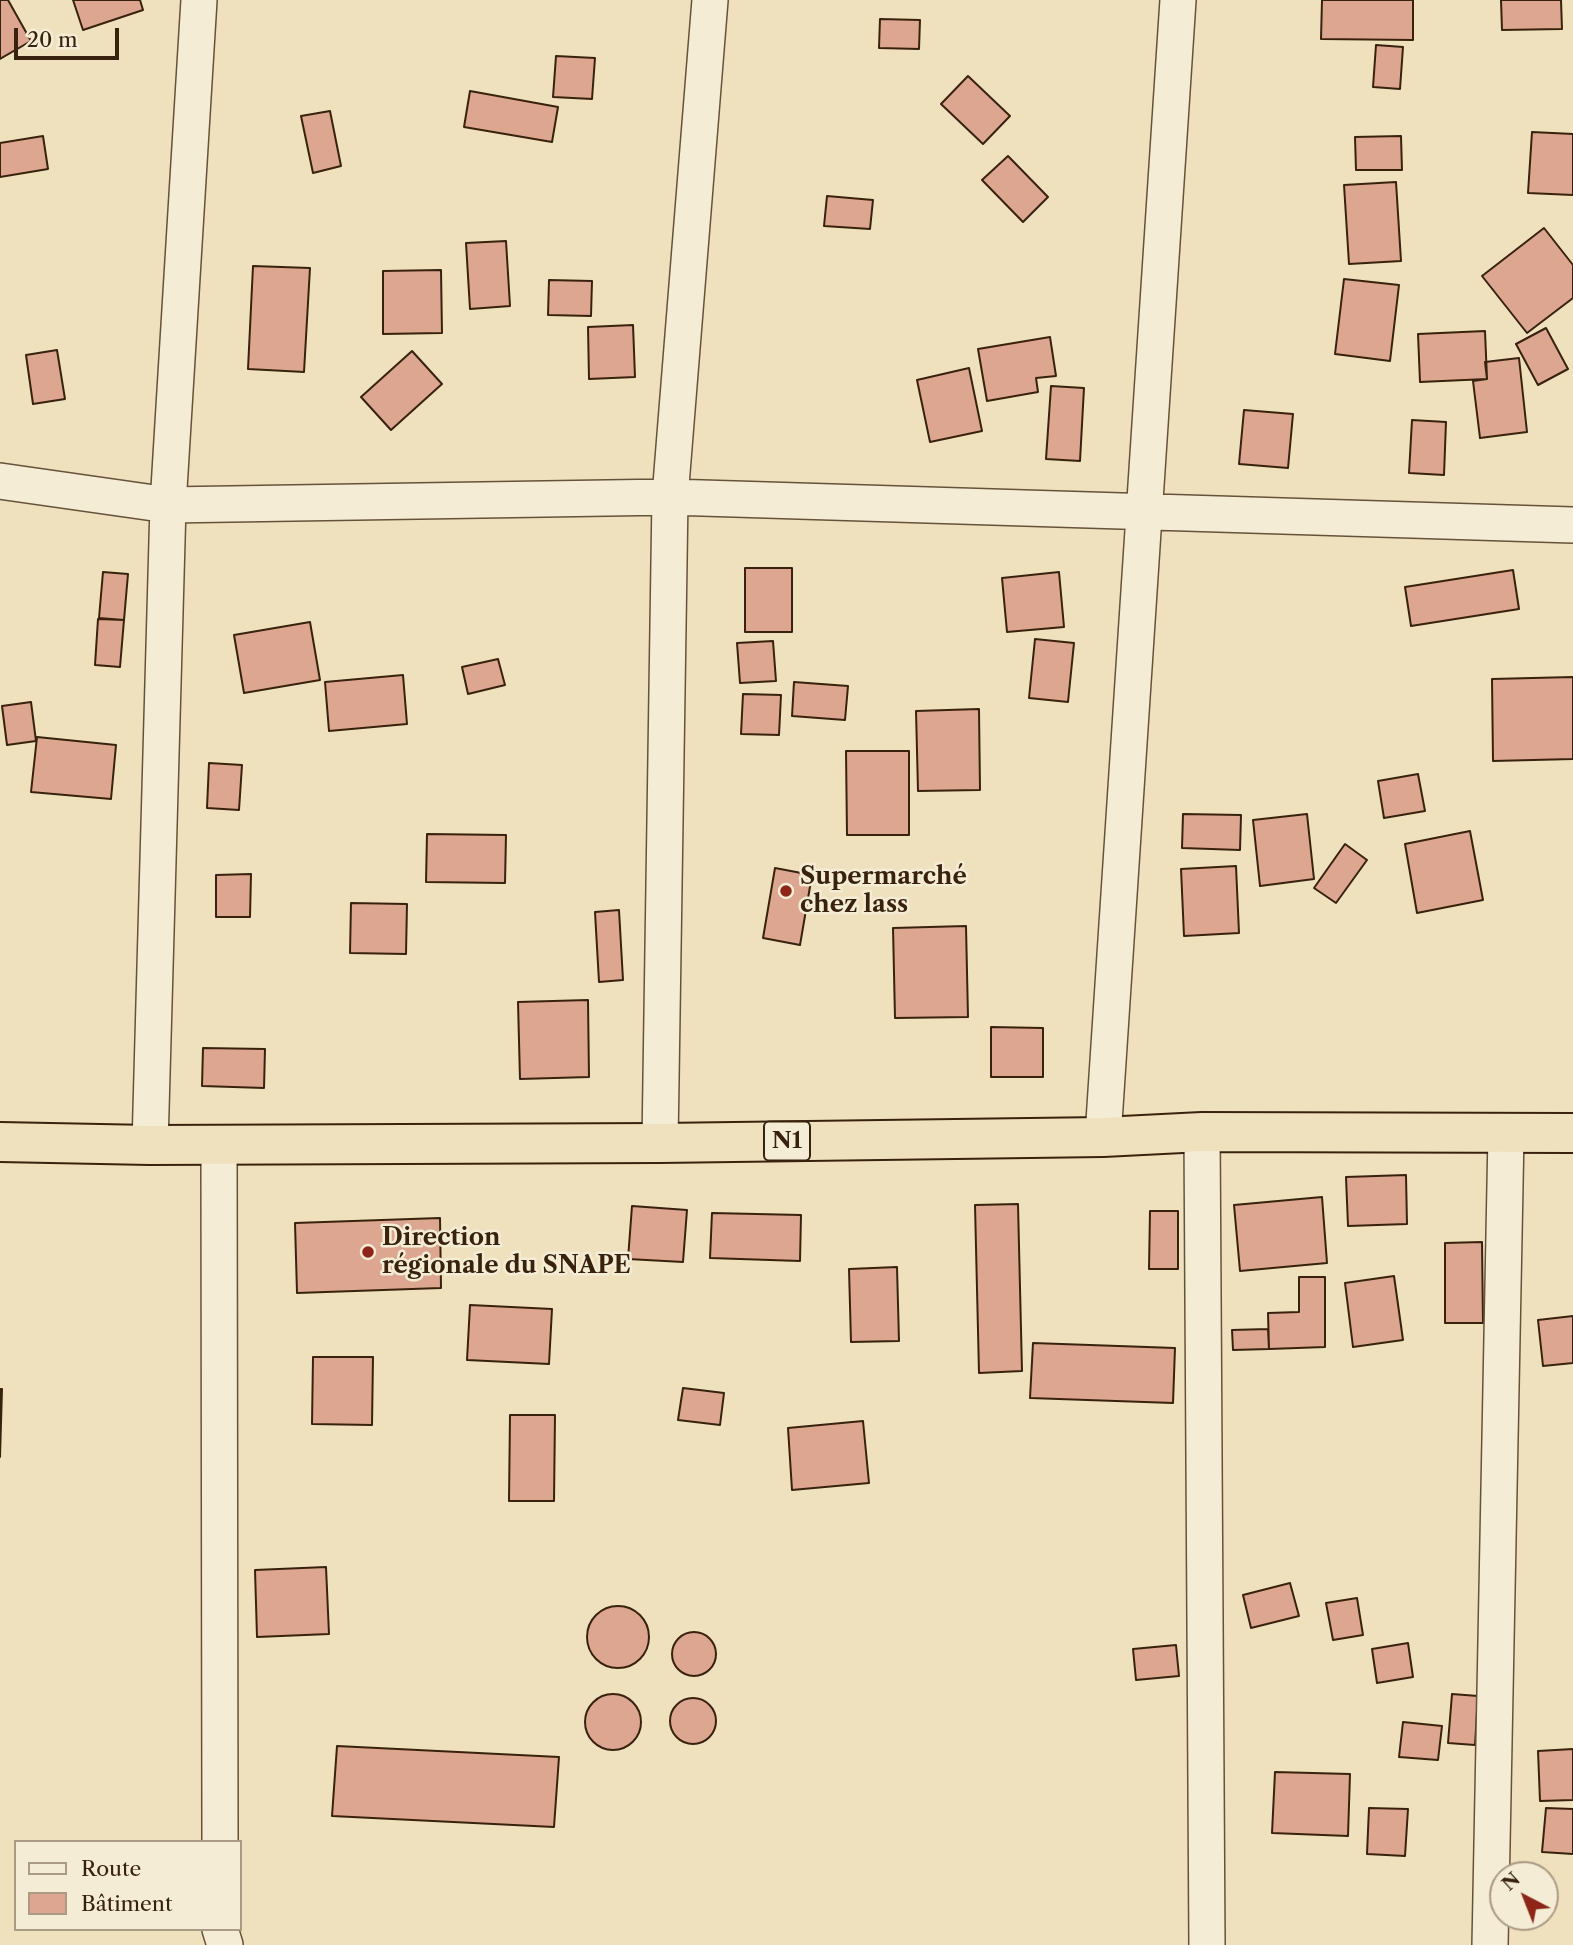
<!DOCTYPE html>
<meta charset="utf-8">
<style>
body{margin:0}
#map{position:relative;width:1573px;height:1945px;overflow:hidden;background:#efe1be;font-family:"Libre Caslon Text",serif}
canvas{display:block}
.legend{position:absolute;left:14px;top:1840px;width:228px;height:91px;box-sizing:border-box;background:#f5ecd5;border:2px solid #aa9b85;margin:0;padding:9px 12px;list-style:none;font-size:21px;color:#39220d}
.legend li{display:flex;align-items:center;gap:14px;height:35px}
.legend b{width:35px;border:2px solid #aa9b85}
.north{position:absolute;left:1489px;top:1861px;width:70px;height:70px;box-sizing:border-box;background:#f5ecd5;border:2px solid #aa9b85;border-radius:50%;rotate:318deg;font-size:19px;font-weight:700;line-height:28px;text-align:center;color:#39220d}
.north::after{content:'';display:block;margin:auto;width:24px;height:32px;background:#8f2418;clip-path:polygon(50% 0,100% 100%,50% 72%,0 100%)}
.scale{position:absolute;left:14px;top:28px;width:105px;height:32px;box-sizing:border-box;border:4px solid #39220d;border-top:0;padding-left:9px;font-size:21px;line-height:24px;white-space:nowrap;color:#39220d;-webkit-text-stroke:5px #f5ecd5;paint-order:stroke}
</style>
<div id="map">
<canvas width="1573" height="1945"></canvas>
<ul class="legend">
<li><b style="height:9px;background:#f5ecd5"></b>Route</li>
<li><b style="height:19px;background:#dca690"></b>Bâtiment</li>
</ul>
<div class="north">N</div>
<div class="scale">20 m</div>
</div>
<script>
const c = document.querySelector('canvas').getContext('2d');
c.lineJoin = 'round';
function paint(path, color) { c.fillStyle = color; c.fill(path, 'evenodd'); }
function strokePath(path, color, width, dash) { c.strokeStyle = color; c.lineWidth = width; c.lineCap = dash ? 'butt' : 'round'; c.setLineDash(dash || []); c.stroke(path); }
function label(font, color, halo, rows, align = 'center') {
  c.font = font + ' "Libre Caslon Text",serif'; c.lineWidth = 5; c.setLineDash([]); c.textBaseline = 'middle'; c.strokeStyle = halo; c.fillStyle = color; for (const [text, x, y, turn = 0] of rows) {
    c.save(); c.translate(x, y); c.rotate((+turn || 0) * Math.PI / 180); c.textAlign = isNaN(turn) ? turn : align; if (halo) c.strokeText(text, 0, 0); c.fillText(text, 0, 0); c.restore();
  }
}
const building = new Path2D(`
 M 0,0 L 8,0 L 31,41 L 0,59 Z
 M 73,0 L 140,0 L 143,10 L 83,30 Z
 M 1322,0 L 1413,0 L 1413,40 L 1321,39 Z
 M 1501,0 L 1561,0 L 1562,29 L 1502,30 Z
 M 880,19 L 920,20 L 919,49 L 879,48 Z
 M 1376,45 L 1403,47 L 1400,89 L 1373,87 Z
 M 556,56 L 595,58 L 592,99 L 553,97 Z
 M 968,76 L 1010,116 L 983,144 L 941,104 Z
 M 470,91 L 558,107 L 552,142 L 464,127 Z
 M 330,111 L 341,166 L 313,173 L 301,116 Z
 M 1532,132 L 1573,134 L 1573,195 L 1528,193 Z
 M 43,136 L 48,169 L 0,177 L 0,143 Z
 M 1401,136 L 1402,170 L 1356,170 L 1355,137 Z
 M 1008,156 L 1048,197 L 1023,222 L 982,180 Z
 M 1396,182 L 1401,261 L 1349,264 L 1344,185 Z
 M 827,196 L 873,200 L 870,229 L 824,226 Z
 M 1544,228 L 1573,265 L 1573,298 L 1527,333 L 1482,276 Z
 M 506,241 L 510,306 L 470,309 L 466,243 Z
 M 253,266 L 310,268 L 304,372 L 248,369 Z
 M 441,270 L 442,333 L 383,334 L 383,271 Z
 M 1344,279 L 1399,285 L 1390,361 L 1335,354 Z
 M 549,280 L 592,281 L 591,316 L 548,315 Z
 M 633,325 L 635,377 L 589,379 L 588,327 Z
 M 1546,328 L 1568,369 L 1538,385 L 1516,344 Z
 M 1485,331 L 1487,379 L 1420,382 L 1418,334 Z
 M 1050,337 L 1056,376 L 1036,378 L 1038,392 L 987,401 L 978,349 Z
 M 57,350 L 65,399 L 33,404 L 26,355 Z
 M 412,351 L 442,384 L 391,430 L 361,397 Z
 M 1519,358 L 1527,432 L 1480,438 L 1473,381 L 1487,379 L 1485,362 Z
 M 969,368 L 982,431 L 930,442 L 917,380 Z
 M 1051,386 L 1084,388 L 1080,461 L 1046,459 Z
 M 1244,410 L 1293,414 L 1288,468 L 1239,464 Z
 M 1412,420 L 1446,422 L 1444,475 L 1409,473 Z
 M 745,568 L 792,568 L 792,632 L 745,632 Z
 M 1513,570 L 1519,609 L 1411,626 L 1405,587 Z
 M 103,572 L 128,574 L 124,620 L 99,618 Z
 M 1059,572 L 1064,627 L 1007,632 L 1002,578 Z
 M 98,619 L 124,620 L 120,667 L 95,665 Z
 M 310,622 L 320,680 L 244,693 L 234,635 Z
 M 1035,639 L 1074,643 L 1068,702 L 1029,698 Z
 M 773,641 L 776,681 L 740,683 L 737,643 Z
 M 498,659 L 505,685 L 468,694 L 462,667 Z
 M 403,675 L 407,724 L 329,731 L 325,682 Z
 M 1573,677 L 1573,759 L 1493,761 L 1492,679 Z
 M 794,682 L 848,686 L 845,720 L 792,716 Z
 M 743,694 L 781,695 L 779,735 L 741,734 Z
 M 31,702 L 36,741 L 7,745 L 2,706 Z
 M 979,709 L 980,790 L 918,791 L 916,711 Z
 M 37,737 L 116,745 L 111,799 L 31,792 Z
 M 846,751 L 909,751 L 909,835 L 847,835 Z
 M 209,763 L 242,765 L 239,810 L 207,808 Z
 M 1418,774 L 1425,811 L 1384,818 L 1378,781 Z
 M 1183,814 L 1241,815 L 1240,850 L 1182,848 Z
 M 1307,814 L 1314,879 L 1260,886 L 1253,820 Z
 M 1470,831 L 1483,900 L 1417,913 L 1405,844 Z
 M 427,834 L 506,835 L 505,883 L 426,882 Z
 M 1345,844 L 1367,860 L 1336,903 L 1314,888 Z
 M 1236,866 L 1239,933 L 1184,936 L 1181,869 Z
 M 775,868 L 812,875 L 800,945 L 763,938 Z
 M 251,874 L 250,917 L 216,917 L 216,875 Z
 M 351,903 L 407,904 L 406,954 L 350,953 Z
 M 619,910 L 623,980 L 599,982 L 595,912 Z
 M 966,926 L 968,1017 L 895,1018 L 893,928 Z
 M 588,1000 L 589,1077 L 520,1079 L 518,1002 Z
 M 991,1027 L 1043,1028 L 1043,1077 L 991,1077 Z
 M 203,1048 L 265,1049 L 264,1088 L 202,1086 Z
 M 1406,1175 L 1407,1224 L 1348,1226 L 1346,1177 Z
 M 1322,1197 L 1327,1263 L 1240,1271 L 1234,1205 Z
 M 1018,1204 L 1022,1371 L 979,1373 L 975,1205 Z
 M 632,1206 L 687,1210 L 683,1262 L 628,1259 Z
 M 1150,1211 L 1178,1211 L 1178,1269 L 1149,1269 Z
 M 712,1213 L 801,1215 L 800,1261 L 710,1258 Z
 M 440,1218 L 441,1288 L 297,1293 L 295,1223 Z
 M 1482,1242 L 1483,1323 L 1445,1323 L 1445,1243 Z
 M 897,1267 L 899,1341 L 851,1342 L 849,1269 Z
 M 1394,1276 L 1403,1340 L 1353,1347 L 1345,1283 Z
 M 1299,1277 L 1325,1277 L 1325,1347 L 1269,1349 L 1268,1313 L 1299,1312 Z
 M 470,1305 L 552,1309 L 549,1364 L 467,1360 Z
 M 1573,1316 L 1573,1363 L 1543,1366 L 1538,1320 Z
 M 1268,1329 L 1269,1349 L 1233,1350 L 1232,1330 Z
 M 1033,1343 L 1175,1348 L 1173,1403 L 1030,1398 Z
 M 313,1357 L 373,1357 L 372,1425 L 312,1424 Z
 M 683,1388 L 724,1393 L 720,1425 L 678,1420 Z
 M 0,1389 L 2,1389 L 0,1457 Z
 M 510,1415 L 555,1415 L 554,1501 L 509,1501 Z
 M 863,1421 L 869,1483 L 792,1490 L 788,1428 Z
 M 326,1567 L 329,1634 L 257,1637 L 255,1570 Z
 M 1290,1583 L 1299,1616 L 1251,1628 L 1243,1595 Z
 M 1357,1598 L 1363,1635 L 1333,1640 L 1326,1603 Z
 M587 1637a31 31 0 1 1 62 0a31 31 0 1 1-62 0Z
 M672 1654a22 22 0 1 1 44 0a22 22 0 1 1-44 0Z
 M 1408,1643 L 1413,1677 L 1377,1683 L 1372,1649 Z
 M 1176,1645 L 1179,1676 L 1136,1680 L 1133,1649 Z
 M585 1722a28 28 0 1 1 56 0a28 28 0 1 1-56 0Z
 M 1452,1694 L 1478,1696 L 1475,1745 L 1448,1743 Z
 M670 1721a23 23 0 1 1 46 0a23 23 0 1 1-46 0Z
 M 1403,1722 L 1442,1726 L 1438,1760 L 1399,1757 Z
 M 337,1746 L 559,1757 L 554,1827 L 332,1816 Z
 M 1573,1749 L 1573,1800 L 1540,1801 L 1538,1751 Z
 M 1275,1772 L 1350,1774 L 1348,1836 L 1272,1833 Z
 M 1369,1808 L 1408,1809 L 1405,1856 L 1367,1854 Z
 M 1546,1808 L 1573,1809 L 1573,1854 L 1542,1852 Z`);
paint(building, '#dca690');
strokePath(building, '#39220d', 2);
const minor = new Path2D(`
 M 0,481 L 168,505 L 670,497 L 1573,525
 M 1202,1132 L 1207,1945
 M 1103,1137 L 1178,0
 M 660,1143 L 670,497 L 710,0
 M 150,1145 L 168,505 L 199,0
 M 219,1145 L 220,1842
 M 220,1929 L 225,1945
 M 1490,1945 L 1506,1134`);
const trunk = new Path2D(`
 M 0,1142 L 150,1145 L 660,1143 L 1103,1137 L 1202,1132 L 1573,1133`);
strokePath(minor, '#665239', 38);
strokePath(trunk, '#39220d', 42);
strokePath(minor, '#f5ecd5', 35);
strokePath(trunk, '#efe1be', 38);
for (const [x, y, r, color] of [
 [786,891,7,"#8f2418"],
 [368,1252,7,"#8f2418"]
]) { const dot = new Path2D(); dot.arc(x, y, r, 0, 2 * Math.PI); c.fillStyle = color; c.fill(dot); strokePath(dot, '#f5ecd5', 2.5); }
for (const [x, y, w] of [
 [787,1141,46]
]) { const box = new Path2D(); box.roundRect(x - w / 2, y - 19.5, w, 39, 5); c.fillStyle = '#f5ecd5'; c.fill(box); strokePath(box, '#39220d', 2); }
label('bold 23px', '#39220d', null, [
 ["N1",787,1141]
]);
label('bold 24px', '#39220d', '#f5ecd5', [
 ["Supermarché",800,877],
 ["chez lass",800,905],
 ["Direction",382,1238],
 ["régionale du SNAPE",382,1266]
], 'left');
</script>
